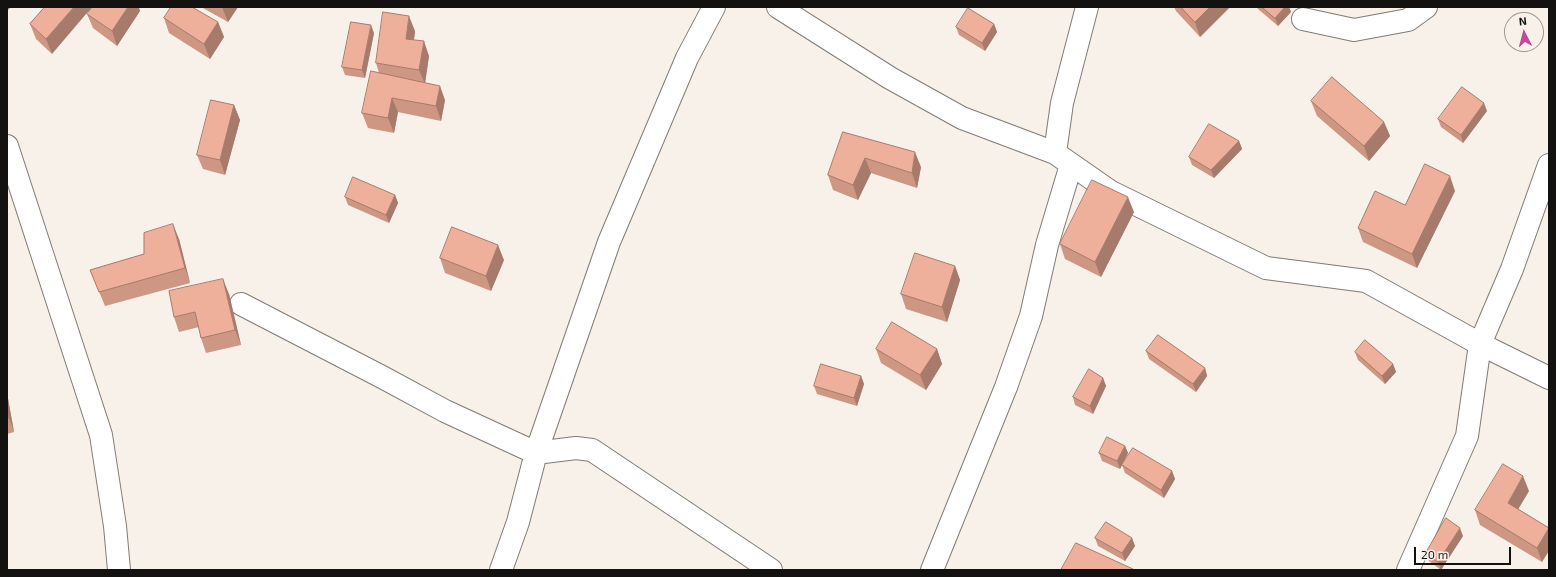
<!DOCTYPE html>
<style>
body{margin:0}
#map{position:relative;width:1556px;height:577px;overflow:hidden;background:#f8f1ea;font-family:"Exo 2",sans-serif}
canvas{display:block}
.frame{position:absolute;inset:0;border:8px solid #141210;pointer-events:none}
.north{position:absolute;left:1504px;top:12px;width:40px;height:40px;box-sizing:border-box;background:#f8f1ea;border:1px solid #9d9893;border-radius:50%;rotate:354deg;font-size:11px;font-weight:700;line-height:16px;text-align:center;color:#141210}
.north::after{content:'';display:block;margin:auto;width:14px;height:18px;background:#c54999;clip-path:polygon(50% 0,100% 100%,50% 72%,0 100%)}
.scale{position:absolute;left:1414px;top:547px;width:97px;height:18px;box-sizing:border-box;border:2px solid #141210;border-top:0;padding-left:5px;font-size:12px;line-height:14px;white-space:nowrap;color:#141210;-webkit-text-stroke:3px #f8f1ea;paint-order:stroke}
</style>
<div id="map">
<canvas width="1556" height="577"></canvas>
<div class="frame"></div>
<div class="north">N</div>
<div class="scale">20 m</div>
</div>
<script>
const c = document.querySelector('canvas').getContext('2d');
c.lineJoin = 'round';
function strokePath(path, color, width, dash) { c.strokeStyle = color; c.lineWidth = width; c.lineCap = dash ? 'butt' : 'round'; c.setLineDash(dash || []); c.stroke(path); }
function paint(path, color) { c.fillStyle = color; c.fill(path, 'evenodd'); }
const minor = new Path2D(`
 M 778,7 L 890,78 L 962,118 L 1055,153
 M 1087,7 L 1062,103 L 1055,153 L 1111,192 L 1266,268 L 1366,281 L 1480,344 L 1549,378
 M 1303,19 L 1354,30 L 1408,20 L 1426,7
 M 7,146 L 101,435 L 115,526 L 119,570
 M 241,304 L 384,378 L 445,411 L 536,453 L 576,448 L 592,450 L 771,570
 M 501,570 L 518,522 L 536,453 L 609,242 L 687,58 L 714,7
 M 932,570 L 1006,387 L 1031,316 L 1047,245 L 1071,165
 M 1408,570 L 1467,436 L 1480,344 L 1512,269 L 1549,165`);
strokePath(minor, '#807b74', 24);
strokePath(minor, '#fff', 22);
paint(new Path2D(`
 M 45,7 L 52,54 L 36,39 L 30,24 Z
 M 201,7 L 238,7 L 228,22 Z
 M 1174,7 L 1230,7 L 1200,37 L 1176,11 Z
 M 1257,7 L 1289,7 L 1291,12 L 1278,26 L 1258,9 Z
 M 140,11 L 117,46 L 93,28 L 87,14 Z
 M 164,18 L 218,22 L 224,37 L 210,59 L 169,33 Z
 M 994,24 L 997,32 L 985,51 L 959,35 L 956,27 Z
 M 415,31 L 414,40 L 429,56 L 425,82 L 445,100 L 441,121 L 398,112 L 394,133 L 368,128 L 362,113 L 379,73 L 376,63 Z
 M 374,33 L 365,78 L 345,75 L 342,67 Z
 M 1311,101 L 1384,122 L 1390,136 L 1369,161 L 1317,116 Z
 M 234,105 L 240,120 L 225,175 L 203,169 L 197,155 Z
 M 1487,111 L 1463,143 L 1441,127 L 1438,119 Z
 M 843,132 L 921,167 L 917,188 L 871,173 L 858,200 L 833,190 L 828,175 Z
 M 1239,141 L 1242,149 L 1214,178 L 1192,165 L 1189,157 Z
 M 1455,191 L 1417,268 L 1363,242 L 1358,228 L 1405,205 Z
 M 395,195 L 398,203 L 389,223 L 348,205 L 345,197 Z
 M 1134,212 L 1101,277 L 1065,259 L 1060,244 Z
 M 179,239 L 190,283 L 105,306 L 90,270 L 144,254 Z
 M 440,258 L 504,260 L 491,291 L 445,273 Z
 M 955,266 L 960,280 L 947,322 L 906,309 L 901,294 Z
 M 229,294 L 241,345 L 206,353 L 201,338 L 199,327 L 179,332 L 174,317 Z
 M 876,349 L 937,349 L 942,364 L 926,390 L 881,363 Z
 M 1146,351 L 1205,368 L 1207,376 L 1196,392 L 1149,359 Z
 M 1355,352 L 1393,364 L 1396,372 L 1385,384 L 1358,360 Z
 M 861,376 L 864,384 L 857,406 L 817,394 L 814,386 Z
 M 1103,378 L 1106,386 L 1093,414 L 1075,405 L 1073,397 Z
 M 7,393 L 14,432 L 7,434 Z
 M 1125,446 L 1128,453 L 1120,469 L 1102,461 L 1099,453 Z
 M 1122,465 L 1172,471 L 1175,479 L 1164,498 L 1125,473 Z
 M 1529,491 L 1518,509 L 1549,528 L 1542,562 L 1480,525 L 1475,510 Z
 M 1463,536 L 1441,570 L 1429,561 L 1426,553 Z
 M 1095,538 L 1132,538 L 1135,546 L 1125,561 L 1098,546 Z`), '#cd9784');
paint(new Path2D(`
 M 7,7 L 10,7 L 10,8 L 7,11 Z
 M 74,7 L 92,7 L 52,54 L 46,39 Z
 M 128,7 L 139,7 L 140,11 L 117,46 L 112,31 Z
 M 222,7 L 238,7 L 228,22 Z
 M 1210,7 L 1230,7 L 1200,37 L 1195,22 Z
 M 1285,7 L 1289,7 L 1291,12 L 1278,26 L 1275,18 Z
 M 409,16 L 415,31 L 412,54 L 406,39 Z
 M 218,22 L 224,37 L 210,59 L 204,44 Z
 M 994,24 L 997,32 L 985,51 L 982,43 Z
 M 371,25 L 374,33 L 365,78 L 362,70 Z
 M 424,41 L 429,56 L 425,84 L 419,70 Z
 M 440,86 L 445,100 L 441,121 L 436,106 Z
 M 392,98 L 398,112 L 394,133 L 388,118 Z
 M 1484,103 L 1487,111 L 1463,143 L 1461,135 Z
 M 234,105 L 240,120 L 225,175 L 220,160 Z
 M 1384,122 L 1390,136 L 1369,161 L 1364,146 Z
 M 1239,141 L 1242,149 L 1214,178 L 1211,170 Z
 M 915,152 L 921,167 L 917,188 L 912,173 Z
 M 865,158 L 871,173 L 858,200 L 853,185 Z
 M 1450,176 L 1455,191 L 1417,268 L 1412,254 Z
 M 395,195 L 398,203 L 389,223 L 386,215 Z
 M 1128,197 L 1134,212 L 1101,277 L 1095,262 Z
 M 173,224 L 179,239 L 190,283 L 185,268 Z
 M 498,245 L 504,260 L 491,291 L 486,276 Z
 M 955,266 L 960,280 L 947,322 L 942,307 Z
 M 223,279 L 229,294 L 241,345 L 235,330 Z
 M 937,349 L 942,364 L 926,390 L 920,375 Z
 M 1393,364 L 1396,372 L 1385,384 L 1382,376 Z
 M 1205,368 L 1207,376 L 1196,392 L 1193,384 Z
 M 861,376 L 864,384 L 857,406 L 854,398 Z
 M 1103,378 L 1106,386 L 1093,414 L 1090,406 Z
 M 7,393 L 14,432 L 9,418 L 7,407 Z
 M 1125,446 L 1128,453 L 1120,469 L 1117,461 Z
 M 1172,471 L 1175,479 L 1164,498 L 1161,490 Z
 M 1523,476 L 1529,491 L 1513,518 L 1508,503 Z
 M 1460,528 L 1463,536 L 1441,570 L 1438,562 Z
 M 1549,528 L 1549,551 L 1542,562 L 1537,548 Z
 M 1132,538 L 1135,546 L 1125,561 L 1122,553 Z`), '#a77b6c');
const building = new Path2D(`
 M 45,7 L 74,7 L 46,39 L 30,24 Z
 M 93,7 L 128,7 L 112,31 L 87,14 Z
 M 171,7 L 192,7 L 218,22 L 204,44 L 164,18 Z
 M 1181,7 L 1210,7 L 1195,22 Z
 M 1262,7 L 1285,7 L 1275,18 Z
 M 968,8 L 994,24 L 982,43 L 956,27 Z
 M 383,12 L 409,16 L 406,39 L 424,41 L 419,70 L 376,63 Z
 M 351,22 L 371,25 L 362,70 L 342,67 Z
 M 371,71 L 440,86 L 436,106 L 392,98 L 388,118 L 362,113 Z
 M 1332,77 L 1384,122 L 1364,146 L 1311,101 Z
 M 1462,87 L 1484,103 L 1461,135 L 1438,119 Z
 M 211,100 L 234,105 L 220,160 L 197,155 Z
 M 1209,124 L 1239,141 L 1211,170 L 1189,157 Z
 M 843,132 L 915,152 L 912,173 L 865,158 L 853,185 L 828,175 Z
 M 1425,164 L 1450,176 L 1412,254 L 1358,228 L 1375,191 L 1405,205 Z
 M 353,177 L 395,195 L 386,215 L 345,197 Z
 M 1092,180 L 1128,197 L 1095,262 L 1060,244 Z
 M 173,224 L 185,268 L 99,292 L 90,270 L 144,254 L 144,233 Z
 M 452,227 L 498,245 L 486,276 L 440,258 Z
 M 915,253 L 955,266 L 942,307 L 901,294 Z
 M 223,279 L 235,330 L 201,338 L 195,312 L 174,317 L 169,291 Z
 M 892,322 L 937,349 L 920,375 L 876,349 Z
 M 1158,335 L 1205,368 L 1193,384 L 1146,351 Z
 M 1365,340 L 1393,364 L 1382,376 L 1355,352 Z
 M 821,364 L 861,376 L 854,398 L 814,386 Z
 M 1089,369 L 1103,378 L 1090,406 L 1073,397 Z
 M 7,407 L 9,418 L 7,418 Z
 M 1107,437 L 1125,446 L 1117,461 L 1099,453 Z
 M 1133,448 L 1172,471 L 1161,490 L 1122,465 Z
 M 1503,464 L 1523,476 L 1508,503 L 1549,528 L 1537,548 L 1475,510 Z
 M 1446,518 L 1460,528 L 1438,562 L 1426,553 Z
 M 1106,522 L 1132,538 L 1122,553 L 1095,538 Z
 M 1076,543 L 1133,569 L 1133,570 L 1061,570 Z`);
paint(building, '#eeb09a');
strokePath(building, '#a77b6c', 1);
</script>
